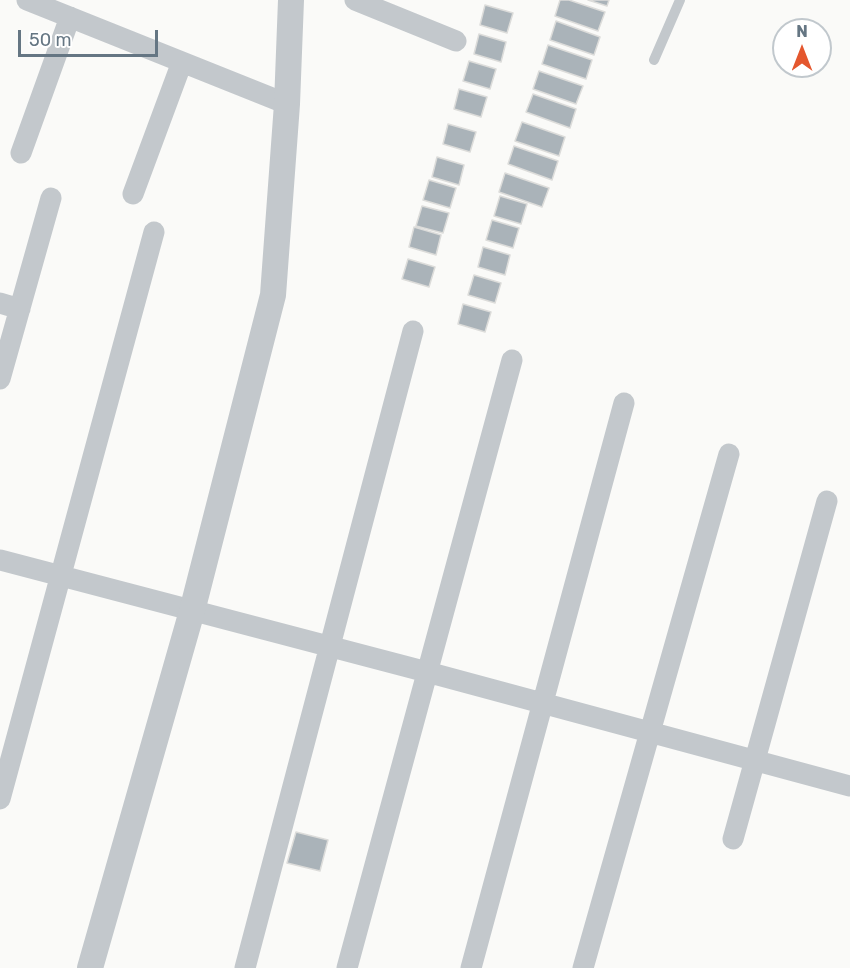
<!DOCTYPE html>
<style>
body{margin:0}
#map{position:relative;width:850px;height:968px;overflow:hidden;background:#fafaf8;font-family:Rubik,sans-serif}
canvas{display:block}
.north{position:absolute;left:772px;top:18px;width:60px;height:60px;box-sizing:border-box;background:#fff;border:2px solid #c1c8cd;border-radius:50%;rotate:0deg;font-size:16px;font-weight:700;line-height:24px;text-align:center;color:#657683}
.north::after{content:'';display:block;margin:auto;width:21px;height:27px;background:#e4572e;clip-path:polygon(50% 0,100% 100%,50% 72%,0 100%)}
.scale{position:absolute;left:18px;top:30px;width:140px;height:27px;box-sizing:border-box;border:3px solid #657683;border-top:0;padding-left:8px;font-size:18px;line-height:21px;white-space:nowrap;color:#657683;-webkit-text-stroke:4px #fff;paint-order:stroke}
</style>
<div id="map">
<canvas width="850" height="968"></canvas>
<div class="north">N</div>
<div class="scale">50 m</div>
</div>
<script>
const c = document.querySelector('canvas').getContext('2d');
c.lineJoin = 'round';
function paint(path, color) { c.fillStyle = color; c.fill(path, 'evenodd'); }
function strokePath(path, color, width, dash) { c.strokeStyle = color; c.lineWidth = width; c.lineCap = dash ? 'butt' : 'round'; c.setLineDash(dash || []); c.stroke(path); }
const building = new Path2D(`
 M 560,0 L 569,0 L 605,12 L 598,31 L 555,16 Z
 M 588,0 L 609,0 L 607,6 Z
 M 485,5 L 513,13 L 507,33 L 480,25 Z
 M 556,21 L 600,37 L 594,55 L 550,40 Z
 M 479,34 L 506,42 L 501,62 L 474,54 Z
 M 548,45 L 592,60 L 586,79 L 542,64 Z
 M 469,61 L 496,69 L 490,89 L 463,81 Z
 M 539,71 L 583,86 L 576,104 L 533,89 Z
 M 459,89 L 487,97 L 481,117 L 454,109 Z
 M 533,94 L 576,109 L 570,128 L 526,112 Z
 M 522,122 L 565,137 L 559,156 L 515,141 Z
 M 448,124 L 476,132 L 470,152 L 443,144 Z
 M 514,146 L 558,161 L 552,180 L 508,164 Z
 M 437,157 L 464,165 L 459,185 L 432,177 Z
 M 505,173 L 549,188 L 542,207 L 499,192 Z
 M 429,180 L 456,188 L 450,208 L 423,200 Z
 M 500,196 L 527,204 L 521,224 L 494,216 Z
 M 422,206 L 449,213 L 443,233 L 416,226 Z
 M 492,220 L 519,228 L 513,248 L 486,240 Z
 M 414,227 L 441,235 L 436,255 L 409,247 Z
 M 483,247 L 510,255 L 505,275 L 478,267 Z
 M 408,259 L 435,267 L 429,287 L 402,279 Z
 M 474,275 L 501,283 L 495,303 L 468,295 Z
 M 463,304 L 491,312 L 485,332 L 458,324 Z
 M 296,832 L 328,840 L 320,871 L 287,863 Z`);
paint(building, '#aab3b9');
strokePath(building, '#dcdcda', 1.5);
strokePath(new Path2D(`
 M 654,60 L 680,0`), '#c3c8cc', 10);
strokePath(new Path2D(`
 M 27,0 L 287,104
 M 355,0 L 456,41
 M 21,153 L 70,17
 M 133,194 L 182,62
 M 0,303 L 20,309
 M 0,379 L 51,198
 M 0,560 L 427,672 L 850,786
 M 0,799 L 154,232
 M 733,839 L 827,501
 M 245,968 L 413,331
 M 347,968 L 512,360
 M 471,968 L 624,403
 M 583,968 L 729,454`), '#c3c8cc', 21);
strokePath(new Path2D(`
 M 90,968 L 192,611 L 273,295 L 287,104 L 291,0`), '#c3c8cc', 26);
</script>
